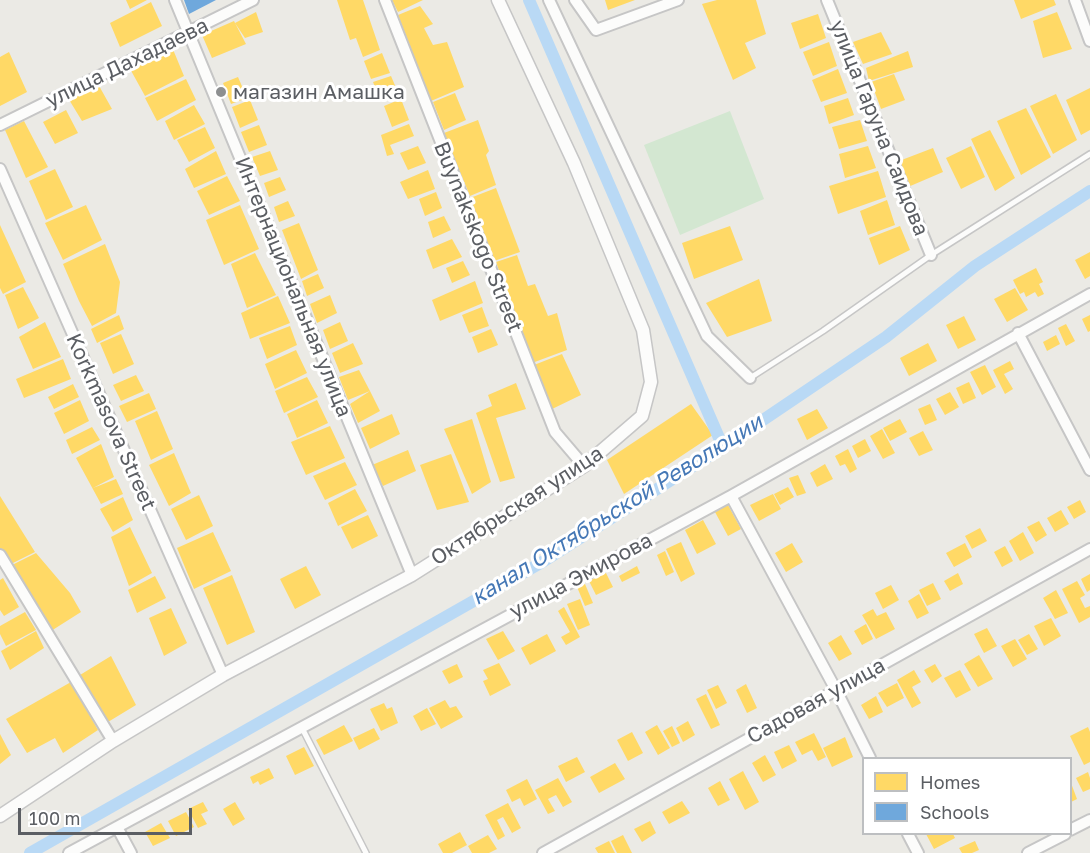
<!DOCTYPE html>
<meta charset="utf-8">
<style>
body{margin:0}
#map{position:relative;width:1090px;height:853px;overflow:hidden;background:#ebeae5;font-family:"Golos Text",sans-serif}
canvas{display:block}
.legend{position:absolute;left:862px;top:757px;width:210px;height:78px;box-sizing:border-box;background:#fff;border:2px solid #bdbfc1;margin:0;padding:8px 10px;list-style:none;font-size:18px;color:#5b5e63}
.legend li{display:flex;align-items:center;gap:12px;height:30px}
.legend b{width:30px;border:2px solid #bdbfc1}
.scale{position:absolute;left:18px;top:808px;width:174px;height:27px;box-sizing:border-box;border:3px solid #5b5e63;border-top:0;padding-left:8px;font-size:18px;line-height:21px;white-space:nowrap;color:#5b5e63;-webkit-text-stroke:4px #fff;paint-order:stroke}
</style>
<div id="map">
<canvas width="1090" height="853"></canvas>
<ul class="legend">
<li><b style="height:16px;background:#ffd966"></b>Homes</li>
<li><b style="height:16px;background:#6fa8dc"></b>Schools</li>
</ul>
<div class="scale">100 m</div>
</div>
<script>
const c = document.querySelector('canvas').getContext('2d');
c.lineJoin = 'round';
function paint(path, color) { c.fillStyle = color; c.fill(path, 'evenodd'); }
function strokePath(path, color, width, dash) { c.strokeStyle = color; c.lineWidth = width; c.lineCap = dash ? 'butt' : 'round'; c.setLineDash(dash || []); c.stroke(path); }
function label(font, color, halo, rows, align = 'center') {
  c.font = font + ' "Golos Text",sans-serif'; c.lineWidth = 6; c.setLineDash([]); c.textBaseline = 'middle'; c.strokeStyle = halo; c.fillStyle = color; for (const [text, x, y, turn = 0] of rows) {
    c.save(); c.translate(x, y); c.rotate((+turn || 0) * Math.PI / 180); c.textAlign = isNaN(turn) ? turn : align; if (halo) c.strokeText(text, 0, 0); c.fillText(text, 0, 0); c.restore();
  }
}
paint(new Path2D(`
 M 730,111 L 764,199 L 680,235 L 644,145 Z`), '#d3e7d1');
paint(new Path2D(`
 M 126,0 L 147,0 L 130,9 Z
 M 337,0 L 363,0 L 380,50 L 363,57 L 356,38 L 350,40 Z
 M 392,0 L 423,0 L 398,12 Z
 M 605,0 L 635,0 L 608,10 Z
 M 717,0 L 756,0 L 766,34 L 745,43 L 756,68 L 733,80 L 702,4 Z
 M 1014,0 L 1054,0 L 1056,5 L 1021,19 Z
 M 151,2 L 162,26 L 120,47 L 110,23 Z
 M 420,6 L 433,24 L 424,28 L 433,45 L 447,42 L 464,87 L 431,101 L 398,15 Z
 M 256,12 L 263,32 L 245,38 L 235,23 L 246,44 L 212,58 L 202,35 L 234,21 L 235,23 Z
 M 1057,12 L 1072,49 L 1043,58 L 1033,21 Z
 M 818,14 L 826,38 L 800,49 L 791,23 Z
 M 881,32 L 892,54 L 863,64 L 853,42 Z
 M 829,42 L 837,66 L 813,76 L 803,52 Z
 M 172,47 L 184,76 L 145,96 L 129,67 Z
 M 908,51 L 913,67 L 869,81 L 866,68 Z
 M 9,52 L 27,92 L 0,106 L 0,57 Z
 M 382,53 L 390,73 L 371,79 L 364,61 Z
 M 838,69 L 847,93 L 821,102 L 812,80 Z
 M 894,74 L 905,100 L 881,109 L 871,82 Z
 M 391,76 L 397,90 L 379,97 L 373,82 Z
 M 238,77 L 247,98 L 231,104 L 223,83 Z
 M 186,79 L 196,100 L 157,121 L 145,98 Z
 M 98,84 L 112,109 L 82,121 L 68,98 Z
 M 1090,88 L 1090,130 L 1081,135 L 1066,100 Z
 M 455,93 L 466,120 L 444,130 L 433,102 Z
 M 1056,94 L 1077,140 L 1053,154 L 1030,106 Z
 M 848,98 L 854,115 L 829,124 L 824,106 Z
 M 401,99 L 409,120 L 392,127 L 384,106 Z
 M 250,100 L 258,120 L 240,128 L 232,107 Z
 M 194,105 L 205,124 L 174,140 L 165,121 Z
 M 1026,108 L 1051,157 L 1021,175 L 997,121 Z
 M 66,110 L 78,133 L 55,144 L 43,122 Z
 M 478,120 L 489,151 L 486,155 L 496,185 L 470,196 L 444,133 Z
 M 860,120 L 867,141 L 839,149 L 832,127 Z
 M 24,121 L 48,167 L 26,178 L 5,130 Z
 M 409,124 L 414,136 L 390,145 L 394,154 L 387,156 L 381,135 Z
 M 259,125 L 267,145 L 249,152 L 241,132 Z
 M 205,127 L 215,148 L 189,162 L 177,140 Z
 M 990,130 L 1015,178 L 995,191 L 971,139 Z
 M 418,146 L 426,163 L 408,170 L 400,153 Z
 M 868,146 L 876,168 L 845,178 L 839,154 Z
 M 971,146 L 985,177 L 961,189 L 946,158 Z
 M 933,148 L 943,172 L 908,187 L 899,161 Z
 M 216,151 L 226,174 L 194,188 L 185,169 Z
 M 270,151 L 278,170 L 260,176 L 252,157 Z
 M 55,169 L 73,207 L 46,220 L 29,181 Z
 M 428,170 L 435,189 L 408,199 L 400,182 Z
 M 878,171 L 886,197 L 838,214 L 829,186 Z
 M 227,176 L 240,201 L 209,215 L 197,191 Z
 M 280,177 L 286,190 L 269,197 L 264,183 Z
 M 496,188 L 520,252 L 494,261 L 470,198 Z
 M 436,192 L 442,208 L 425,216 L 419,199 Z
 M 887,200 L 895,225 L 868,235 L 860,211 Z
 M 288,201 L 295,216 L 279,222 L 274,207 Z
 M 86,205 L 102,240 L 63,260 L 45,223 Z
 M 240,205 L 259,249 L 224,265 L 206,220 Z
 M 444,216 L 451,230 L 433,238 L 428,222 Z
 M 299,223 L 318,270 L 301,279 L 282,230 Z
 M 0,225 L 26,282 L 3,294 L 0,288 Z
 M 730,226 L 743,260 L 694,279 L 682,243 Z
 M 900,226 L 910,250 L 879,265 L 869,238 Z
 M 452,239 L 462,257 L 433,269 L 426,250 Z
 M 105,244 L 120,282 L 116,313 L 92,326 L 79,301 L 63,264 Z
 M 1090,252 L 1090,276 L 1085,279 L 1075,260 Z
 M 255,253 L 276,295 L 247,308 L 231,264 Z
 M 517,255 L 528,286 L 535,284 L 548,316 L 557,313 L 567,350 L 532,363 L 496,262 Z
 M 463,261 L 470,275 L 452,283 L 446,268 Z
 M 1036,268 L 1043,282 L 1039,284 L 1044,294 L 1038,297 L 1035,292 L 1026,297 L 1024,292 L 1020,294 L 1013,280 Z
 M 318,274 L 324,288 L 307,296 L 302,281 Z
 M 759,279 L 772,321 L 727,337 L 706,303 Z
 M 475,281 L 483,303 L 440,321 L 432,300 Z
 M 23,287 L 39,318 L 18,329 L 5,295 Z
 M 1015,288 L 1028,310 L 1007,322 L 994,299 Z
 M 330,295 L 337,313 L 317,323 L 310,304 Z
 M 278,296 L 290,323 L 250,339 L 241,313 Z
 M 482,307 L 489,326 L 469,333 L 462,315 Z
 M 119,315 L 124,329 L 97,343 L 91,329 Z
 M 1090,315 L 1090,331 L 1088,332 L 1082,319 Z
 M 964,316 L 976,340 L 958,349 L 946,325 Z
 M 45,322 L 61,357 L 33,369 L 19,337 Z
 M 340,322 L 348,341 L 330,349 L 323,330 Z
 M 1066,324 L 1075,341 L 1066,346 L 1058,328 Z
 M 290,326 L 297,345 L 267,359 L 259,338 Z
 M 491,329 L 498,345 L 478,353 L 472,337 Z
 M 121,334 L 134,364 L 113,374 L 100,343 Z
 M 1056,335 L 1060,344 L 1047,351 L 1043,342 Z
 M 353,343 L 363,364 L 340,373 L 332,353 Z
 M 928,343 L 937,361 L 909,376 L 900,358 Z
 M 296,350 L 307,373 L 275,389 L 265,364 Z
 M 562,354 L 581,395 L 550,410 L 534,365 Z
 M 63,359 L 71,379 L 24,398 L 16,379 Z
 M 1010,361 L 1014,369 L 1004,374 L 1013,389 L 1005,394 L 993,370 Z
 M 985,365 L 996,387 L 982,395 L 970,372 Z
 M 359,370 L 370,391 L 380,411 L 358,423 L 350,404 L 370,391 L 348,400 L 339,377 Z
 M 136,375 L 144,391 L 121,401 L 113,385 Z
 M 307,377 L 318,397 L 284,413 L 275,391 Z
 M 969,382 L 976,398 L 963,404 L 956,388 Z
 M 516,383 L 526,409 L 496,418 L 515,478 L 500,482 L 476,413 L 492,406 L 488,395 Z
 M 73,384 L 79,397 L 54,409 L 48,397 Z
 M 950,392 L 959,407 L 945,415 L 936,399 Z
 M 149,393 L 156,409 L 127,422 L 119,406 Z
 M 80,400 L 89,421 L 64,434 L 54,413 Z
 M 317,400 L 328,423 L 297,438 L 287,414 Z
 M 691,404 L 713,435 L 624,494 L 607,460 Z
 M 930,404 L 937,420 L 925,425 L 918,409 Z
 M 817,409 L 828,428 L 807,440 L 797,419 Z
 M 157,411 L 173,449 L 151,460 L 135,421 Z
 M 392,414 L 400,434 L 370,449 L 361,428 Z
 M 472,419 L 491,482 L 472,494 L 444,429 Z
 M 900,419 L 907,432 L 890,441 L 883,428 Z
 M 330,426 L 345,458 L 306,475 L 291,442 Z
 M 92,427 L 100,440 L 72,454 L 66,440 Z
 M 882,429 L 895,453 L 883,459 L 870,436 Z
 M 923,431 L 933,450 L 919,456 L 909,438 Z
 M 865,439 L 871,451 L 858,458 L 852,446 Z
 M 101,444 L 114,477 L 93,488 L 116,479 L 123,494 L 101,504 L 76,458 Z
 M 848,449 L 857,469 L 850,473 L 845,464 L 840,466 L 835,456 Z
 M 408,450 L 416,471 L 383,486 L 372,465 Z
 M 174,453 L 191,493 L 169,506 L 149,465 Z
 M 451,454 L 469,502 L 437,510 L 420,465 Z
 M 345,462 L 357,485 L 325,500 L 313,476 Z
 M 825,464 L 833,479 L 817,487 L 810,473 Z
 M 798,475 L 806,493 L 797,496 L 789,478 Z
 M 788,487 L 794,497 L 780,505 L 774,494 Z
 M 355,489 L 367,511 L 338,526 L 328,503 Z
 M 773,494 L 781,509 L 759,521 L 750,505 Z
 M 199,495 L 213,526 L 186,540 L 171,509 Z
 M 0,496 L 35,552 L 9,565 L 0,549 Z
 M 123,497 L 133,520 L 113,532 L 100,509 Z
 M 1080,500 L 1086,512 L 1074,519 L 1067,507 Z
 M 728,505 L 741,529 L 728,536 L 715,512 Z
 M 1061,510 L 1069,524 L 1055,532 L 1047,518 Z
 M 368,515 L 378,536 L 352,549 L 341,527 Z
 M 703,520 L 716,544 L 697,554 L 685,530 Z
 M 1039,521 L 1047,535 L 1036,542 L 1027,527 Z
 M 130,527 L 152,573 L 129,586 L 111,537 Z
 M 980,528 L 987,541 L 972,549 L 965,536 Z
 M 213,532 L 231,571 L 194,589 L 177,548 Z
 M 1023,532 L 1034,553 L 1020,561 L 1009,541 Z
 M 681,542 L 695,574 L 681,582 L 666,549 Z
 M 792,543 L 803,562 L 786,572 L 775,553 Z
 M 965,543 L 972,557 L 954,567 L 946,553 Z
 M 1005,546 L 1013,561 L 1002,567 L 994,552 Z
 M 665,551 L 674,572 L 666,576 L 657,555 Z
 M 36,553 L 70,593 L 81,612 L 51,631 L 10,566 Z
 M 306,566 L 321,595 L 295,609 L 280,579 Z
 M 637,566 L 640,573 L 622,582 L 619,576 Z
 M 606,573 L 613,587 L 596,595 L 589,581 Z
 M 958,573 L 963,584 L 950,591 L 944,581 Z
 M 1090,574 L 1090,590 L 1087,592 L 1081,579 Z
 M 232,575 L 255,632 L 227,645 L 203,588 Z
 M 155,576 L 166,598 L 137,613 L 128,590 Z
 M 3,578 L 19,607 L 4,616 L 0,610 L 0,580 Z
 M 1077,581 L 1085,595 L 1080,598 L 1085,608 L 1090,606 L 1090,617 L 1079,623 L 1062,589 Z
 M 933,583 L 941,599 L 927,606 L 919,590 Z
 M 585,584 L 593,603 L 585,606 L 577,587 Z
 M 891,585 L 899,600 L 883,609 L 875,593 Z
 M 1056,590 L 1068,613 L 1055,619 L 1043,598 Z
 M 919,594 L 929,613 L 917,619 L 908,601 Z
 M 580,599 L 590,625 L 578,630 L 567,604 Z
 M 564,607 L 580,637 L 566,645 L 561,637 L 570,632 L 558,611 Z
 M 171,608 L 187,643 L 164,656 L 149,618 Z
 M 873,609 L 877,616 L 886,612 L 895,629 L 876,639 L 862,615 Z
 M 25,612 L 36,630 L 6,646 L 0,634 L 0,626 Z
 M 1051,618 L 1061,636 L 1044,646 L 1034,626 Z
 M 866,624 L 873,639 L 862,645 L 854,631 Z
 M 987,628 L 997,646 L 984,653 L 974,634 Z
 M 36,631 L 44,648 L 10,670 L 1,651 Z
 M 503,631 L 515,651 L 498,660 L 486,639 Z
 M 547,634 L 556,651 L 530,665 L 521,648 Z
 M 1029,634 L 1038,649 L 1027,655 L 1018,640 Z
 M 841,635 L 852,654 L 839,661 L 828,643 Z
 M 1015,639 L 1027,659 L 1013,667 L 1001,646 Z
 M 979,655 L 993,679 L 978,687 L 964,664 Z
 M 111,656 L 136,705 L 108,722 L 80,675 Z
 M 499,663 L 511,685 L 490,696 L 483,681 L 488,679 L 483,670 Z
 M 457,664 L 463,677 L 449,684 L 442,671 Z
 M 935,664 L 942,676 L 932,683 L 924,670 Z
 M 914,670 L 921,682 L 912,687 L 921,703 L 912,708 L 897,680 Z
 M 960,670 L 971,690 L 956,698 L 944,678 Z
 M 71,682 L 98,730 L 63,753 L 55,738 L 27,753 L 6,719 Z
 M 897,683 L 904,698 L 887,707 L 878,693 Z
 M 746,684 L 757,708 L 747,713 L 736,690 Z
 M 718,685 L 727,703 L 716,709 L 707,690 Z
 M 706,694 L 720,725 L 711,729 L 696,699 Z
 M 876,696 L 883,712 L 869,719 L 861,705 Z
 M 445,700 L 450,708 L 456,706 L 463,717 L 441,729 L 429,708 Z
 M 384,703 L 387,709 L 392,707 L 398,723 L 381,731 L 370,709 Z
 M 427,708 L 436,724 L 421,731 L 413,716 Z
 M 688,721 L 695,735 L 683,742 L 676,728 Z
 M 344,725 L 353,741 L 324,755 L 316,740 Z
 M 657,725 L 670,748 L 658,755 L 645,732 Z
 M 672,726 L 680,743 L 672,747 L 663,731 Z
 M 1088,727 L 1090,732 L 1090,762 L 1084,765 L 1070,736 Z
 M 374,728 L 380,739 L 359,750 L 353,738 Z
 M 632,732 L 643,753 L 628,761 L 617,740 Z
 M 814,733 L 826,757 L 818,761 L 812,750 L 802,755 L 795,742 Z
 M 0,734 L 11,755 L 0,764 Z
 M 845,737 L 853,757 L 832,767 L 823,748 Z
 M 789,745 L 797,761 L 782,769 L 774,752 Z
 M 304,747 L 314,766 L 295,775 L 286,756 Z
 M 765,755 L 776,775 L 763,782 L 752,763 Z
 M 577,757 L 585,772 L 566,782 L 558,766 Z
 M 615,763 L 625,779 L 599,793 L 590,777 Z
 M 269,768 L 274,778 L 260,785 L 258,781 L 253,784 L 250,777 Z
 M 743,771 L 759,802 L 745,810 L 729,779 Z
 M 1088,772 L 1090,778 L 1090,789 L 1083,792 L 1076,778 Z
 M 558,778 L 572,802 L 563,807 L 556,795 L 548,799 L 555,811 L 548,814 L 535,790 Z
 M 527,779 L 537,799 L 524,806 L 520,798 L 512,802 L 506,790 Z
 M 720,781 L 730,800 L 718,806 L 708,788 Z
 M 1071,783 L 1077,799 L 1071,802 Z
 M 682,801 L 690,813 L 669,824 L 662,812 Z
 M 203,802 L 208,811 L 201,814 L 207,824 L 198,828 L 188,809 Z
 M 235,802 L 245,819 L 233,826 L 223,809 Z
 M 508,803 L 521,828 L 512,833 L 503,817 L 497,820 L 505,836 L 498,840 L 485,815 Z
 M 186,812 L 194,827 L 176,836 L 168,821 Z
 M 650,821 L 656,833 L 642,842 L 634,829 Z
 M 161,823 L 170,838 L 153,846 L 145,832 Z
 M 460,832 L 467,845 L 452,853 L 443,853 L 438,844 Z
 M 926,834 L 953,834 L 955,838 L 934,849 Z
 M 488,835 L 497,849 L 489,853 L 472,853 L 468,846 Z
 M 623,835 L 632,853 L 617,853 L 611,841 Z
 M 609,841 L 615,853 L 598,853 L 595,848 Z
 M 975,841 L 979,850 L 972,853 L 962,853 L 959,848 Z`), '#ffd966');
paint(new Path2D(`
 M 184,0 L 216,0 L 189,14 Z`), '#6fa8dc');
strokePath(new Path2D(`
 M 529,0 L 723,447
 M 30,853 L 544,561 L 723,447 L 886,337 L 975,266 L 1090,191`), '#b9d9f5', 12);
const service = new Path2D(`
 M 750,378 L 823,331 L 931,255 L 1090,154
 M 302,728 L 366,853`);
const minor = new Path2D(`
 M 175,0 L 412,575
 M 385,0 L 555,432 L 584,466
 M 549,0 L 707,336 L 750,378
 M 575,0 L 596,30 L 678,0
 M 827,0 L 931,255
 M 1075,0 L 1090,41
 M 0,125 L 253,0
 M 0,169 L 223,675
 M 1018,333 L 1090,470
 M 731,496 L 836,690 L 870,758
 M 0,555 L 113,741
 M 117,827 L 131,853
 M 1070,830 L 1090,820
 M 908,834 L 918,853
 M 69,853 L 731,496 L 1090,294
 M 543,853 L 1090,549
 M 1028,853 L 1065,834`);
const tertiary = new Path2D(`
 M 0,816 L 113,741 L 223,675 L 412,575 L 584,466 L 642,416 L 651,382 L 643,330 L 574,163 L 498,0`);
strokePath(service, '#c6c6c6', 8);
strokePath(minor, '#c6c6c6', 14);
strokePath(tertiary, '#c6c6c6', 15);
strokePath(service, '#fcfcfb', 5);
strokePath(minor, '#fcfcfb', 10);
strokePath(tertiary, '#fcfcfb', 12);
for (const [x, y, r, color] of [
 [221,92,6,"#8d8f90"]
]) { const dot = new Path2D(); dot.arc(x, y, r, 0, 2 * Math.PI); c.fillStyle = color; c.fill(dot); strokePath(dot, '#fff', 2); }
label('21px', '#5b5e63', '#fff', [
 ["улица Дахадаева",127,63,-26],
 ["улица Гаруна Саидова",879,128,68],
 ["Buynakskogo Street",478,237,68],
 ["Интернациональная улица",293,287,68],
 ["Korkmasova Street",111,422,66],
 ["Октябрьская улица",517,506,-33],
 ["улица Эмирова",581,576,-28],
 ["Садовая улица",816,701,-29]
]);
label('21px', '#5b5e63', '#fff', [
 ["магазин Амашка",233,92]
], 'left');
label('italic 22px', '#4578b6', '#fff', [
 ["канал Октябрьской Революции",617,510,-32]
]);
</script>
